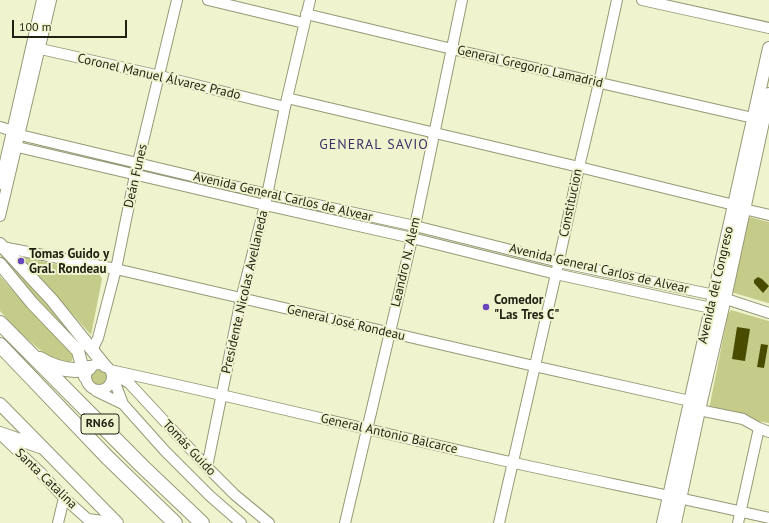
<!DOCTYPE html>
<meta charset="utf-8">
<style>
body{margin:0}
#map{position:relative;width:769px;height:523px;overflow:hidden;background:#f0f4ce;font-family:"PT Sans",sans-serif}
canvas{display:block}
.scale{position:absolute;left:12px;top:20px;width:115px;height:18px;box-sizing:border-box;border:2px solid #1f2012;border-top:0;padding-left:5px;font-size:12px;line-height:14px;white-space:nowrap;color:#1f2012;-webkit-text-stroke:3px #f0f4ce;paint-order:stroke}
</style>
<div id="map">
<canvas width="769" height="523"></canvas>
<div class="scale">100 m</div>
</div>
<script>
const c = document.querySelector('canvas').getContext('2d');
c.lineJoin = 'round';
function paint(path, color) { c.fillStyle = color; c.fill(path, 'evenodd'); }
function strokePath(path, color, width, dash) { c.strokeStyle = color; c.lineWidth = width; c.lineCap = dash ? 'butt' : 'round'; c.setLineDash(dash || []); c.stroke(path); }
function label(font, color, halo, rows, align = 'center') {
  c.font = font + ' "PT Sans",sans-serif'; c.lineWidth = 4; c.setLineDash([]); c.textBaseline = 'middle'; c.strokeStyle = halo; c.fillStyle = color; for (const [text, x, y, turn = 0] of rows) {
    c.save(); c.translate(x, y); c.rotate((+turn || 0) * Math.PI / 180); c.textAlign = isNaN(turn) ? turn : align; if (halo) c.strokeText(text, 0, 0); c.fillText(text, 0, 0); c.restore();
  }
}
paint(new Path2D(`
 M 749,217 L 769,222 L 769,303 L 768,303 L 731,292 L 745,220 Z
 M 0,251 L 31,283 L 67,328 L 68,334 L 37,303 L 38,300 L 1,257 Z
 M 21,256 L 100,275 L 102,279 L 91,335 Z
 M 0,276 L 27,307 L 58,337 L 73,355 L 72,361 C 54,371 12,324 0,311 Z
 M 731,310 L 769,321 L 769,423 L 711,413 L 709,409 L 728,314 Z
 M91 378a8 8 0 1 1 16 0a8 8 0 1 1-16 0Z`), '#c5cb88');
paint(new Path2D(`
 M 758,277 L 762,279 L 769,286 L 763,293 L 754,283 L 754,280 Z
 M 737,327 L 750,329 L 745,361 L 732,359 Z
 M 761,344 L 768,345 L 764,368 L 757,367 Z`), '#484b00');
const minor = new Path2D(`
 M 208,0 L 304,23
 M 642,0 L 769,28
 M 306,14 L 452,49 L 753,118
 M 32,47 L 160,76 L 285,107
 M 287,98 L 579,167 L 734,205 L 744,209 L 769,215
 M 0,127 L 13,131 L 20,135 L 267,194 L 415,226 L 559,262 L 714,295 L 769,313
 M 9,145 L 265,205 L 412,238 L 556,274 L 711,308 L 717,304
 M 0,184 L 42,0
 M 0,216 L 51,0
 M 2,247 L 116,269 L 534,366 L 690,401 L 699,410 L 743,419 L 759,428 L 769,432
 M 92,350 L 98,338 L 116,269 L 135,175 L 177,0
 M86 377a13 13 0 1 1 26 0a13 13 0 1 1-26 0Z
 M 110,370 C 244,399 376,432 510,462 C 596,481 683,498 769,518
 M 113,374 L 129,383 L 207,467 L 235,495 L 269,523
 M 112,375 L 123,404 L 165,451 L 210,496 L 241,523
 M 96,391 L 123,404
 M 0,434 L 40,472 L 64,498 L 92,523
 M 207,467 L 241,299 L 265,205 L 285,107 L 310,0
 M 88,519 L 117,523
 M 58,523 L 64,498
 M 345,523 L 415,226 L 462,0
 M 499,523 L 556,274 L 579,167 L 599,83 L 617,0
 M 738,523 L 759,428`);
const major = new Path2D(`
 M 0,244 L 52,300 L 105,366
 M 0,264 L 32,303 L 78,351 L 85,377
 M 0,404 L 117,523
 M 0,433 L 40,447
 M 663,523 L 769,48
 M 675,523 L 699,410 L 725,298 L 769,94`);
const highway = new Path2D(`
 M 0,323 L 142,466 L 202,523
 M 0,345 L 107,457 L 175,523
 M 40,359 C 55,368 72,373 89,368`);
strokePath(minor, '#969977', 12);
strokePath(major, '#969977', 14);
strokePath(highway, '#969977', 16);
strokePath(minor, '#fff', 10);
strokePath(major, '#fff', 12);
strokePath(highway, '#fff', 14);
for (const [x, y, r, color] of [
 [21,261,4,"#6945be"],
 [486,307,4,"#6945be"]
]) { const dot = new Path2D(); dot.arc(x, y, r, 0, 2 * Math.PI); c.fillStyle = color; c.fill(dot); strokePath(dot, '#f0f4ce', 1.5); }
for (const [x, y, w] of [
 [100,424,38]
]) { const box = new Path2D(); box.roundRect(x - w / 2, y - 10, w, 20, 3); c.fillStyle = '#f0f4ce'; c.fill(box); strokePath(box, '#1f2012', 1); }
label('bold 12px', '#1f2012', null, [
 ["RN66",100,424]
]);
label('13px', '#1f2012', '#f0f4ce', [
 ["General Gregorio Lamadrid",530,67,13],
 ["Coronel Manuel Álvarez Prado",159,77,13],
 ["Deán Funes",136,176,-77],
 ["Avenida General Carlos de Alvear",283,197,13],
 ["Constitucion",571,203,-78],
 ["Leandro N. Alem",406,262,-77],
 ["Avenida General Carlos de Alvear",599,269,13],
 ["Avenida del Congreso",716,285,-77],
 ["Presidente Nicolas Avellaneda",245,292,-77],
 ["General José Rondeau",346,323,13],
 ["General Antonio Balcarce",389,434,13],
 ["Tomás Guido",189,448,47],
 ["Santa Catalina",46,479,44]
]);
label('bold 13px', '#1f2012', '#f0f4ce', [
 ["Tomas Guido y",29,254],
 ["Gral. Rondeau",29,269],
 ["Comedor",494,300],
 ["\"Las Tres C\"",494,315]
], 'left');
c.letterSpacing = '1px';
label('14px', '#3e2e6a', '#f0f4ce', [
 ["GENERAL SAVIO",374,145]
]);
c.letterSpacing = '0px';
</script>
